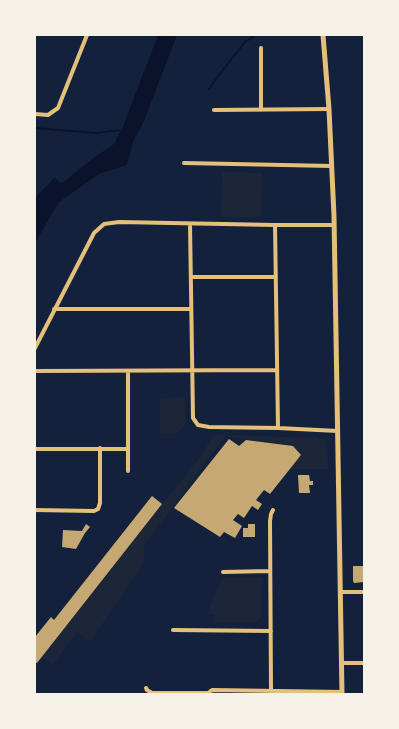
<!DOCTYPE html>
<style>
body{margin:0}
#map{position:relative;width:399px;height:729px;overflow:hidden;background:#14213d;font-family:Figtree,sans-serif}
canvas{display:block}
.frame{position:absolute;inset:0;border:36px solid #f6f1e7;pointer-events:none}
</style>
<div id="map">
<canvas width="399" height="729"></canvas>
<div class="frame"></div>
</div>
<script>
const c = document.querySelector('canvas').getContext('2d');
c.lineJoin = 'round';
function paint(path, color) { c.fillStyle = color; c.fill(path, 'evenodd'); }
function strokePath(path, color, width, dash) { c.strokeStyle = color; c.lineWidth = width; c.lineCap = dash ? 'butt' : 'round'; c.setLineDash(dash || []); c.stroke(path); }
paint(new Path2D(`
 M 222,172 L 262,173 L 261,218 L 221,217 Z
 M 185,397 L 185,426 L 174,434 L 160,434 L 160,398 Z
 M 213,435 L 327,438 L 328,469 L 289,469 L 301,455 L 293,446 L 226,436 L 144,545 L 144,562 L 90,642 L 77,632 L 53,664 L 42,657 L 203,453 Z
 M 222,577 L 261,577 L 261,617 L 256,623 L 215,623 L 215,614 L 207,614 Z`), '#1d2539');
paint(new Path2D(`
 M 158,35 L 177,35 L 144,121 L 133,142 L 127,165 L 99,174 L 59,202 L 35,243 L 35,198 L 55,177 L 59,182 L 62,183 L 92,159 L 114,144 L 124,124 Z`), '#0b132b');
strokePath(new Path2D(`
 M 209,89 L 219,75 L 245,42 L 256,35
 M 35,128 L 96,133 L 122,130`), '#0b132b', 2);
paint(new Path2D(`
 M 229,439 L 239,446 L 246,440 L 293,446 L 301,455 L 270,494 L 264,490 L 256,500 L 262,504 L 258,510 L 252,506 L 244,518 L 238,514 L 233,520 L 242,526 L 235,538 L 224,532 L 220,537 L 174,508 Z
 M 298,475 L 309,475 L 310,481 L 313,481 L 313,485 L 309,485 L 310,493 L 299,493 Z
 M 152,496 L 162,504 L 37,663 L 35,662 L 35,637 L 51,617 L 54,620 Z
 M 86,524 L 90,527 L 85,533 L 76,549 L 62,547 L 63,530 L 82,531 Z
 M 248,524 L 255,524 L 255,537 L 243,537 L 243,528 L 248,528 Z
 M 353,566 L 364,566 L 364,582 L 354,583 L 353,581 Z`), '#c6a872');
strokePath(new Path2D(`
 M 261,48 L 261,110
 M 214,110 L 329,109
 M 35,114 L 48,115 L 58,108 L 87,35
 M 184,163 L 332,166
 M 190,224 L 193,418 L 198,425 L 209,427 L 278,428 L 338,431
 M 275,225 L 278,428
 M 191,277 L 276,277
 M 54,309 L 191,309
 M 35,348 L 94,233 L 104,224 L 119,222 L 275,225 L 334,225
 M 35,371 L 277,370
 M 128,371 L 128,471
 M 35,449 L 128,449
 M 35,510 L 94,511 L 98,509 L 100,503 L 100,448
 M 223,572 L 270,571
 M 340,592 L 364,592
 M 173,630 L 271,631
 M 341,663 L 364,663
 M 146,688 L 147,690 L 152,693 L 208,693 L 212,690 L 342,692
 M 271,691 L 270,521 L 271,514 L 273,510`), '#e5c07b', 4);
strokePath(new Path2D(`
 M 323,35 L 329,109 L 334,216 L 342,694`), '#e5c07b', 5);
</script>
